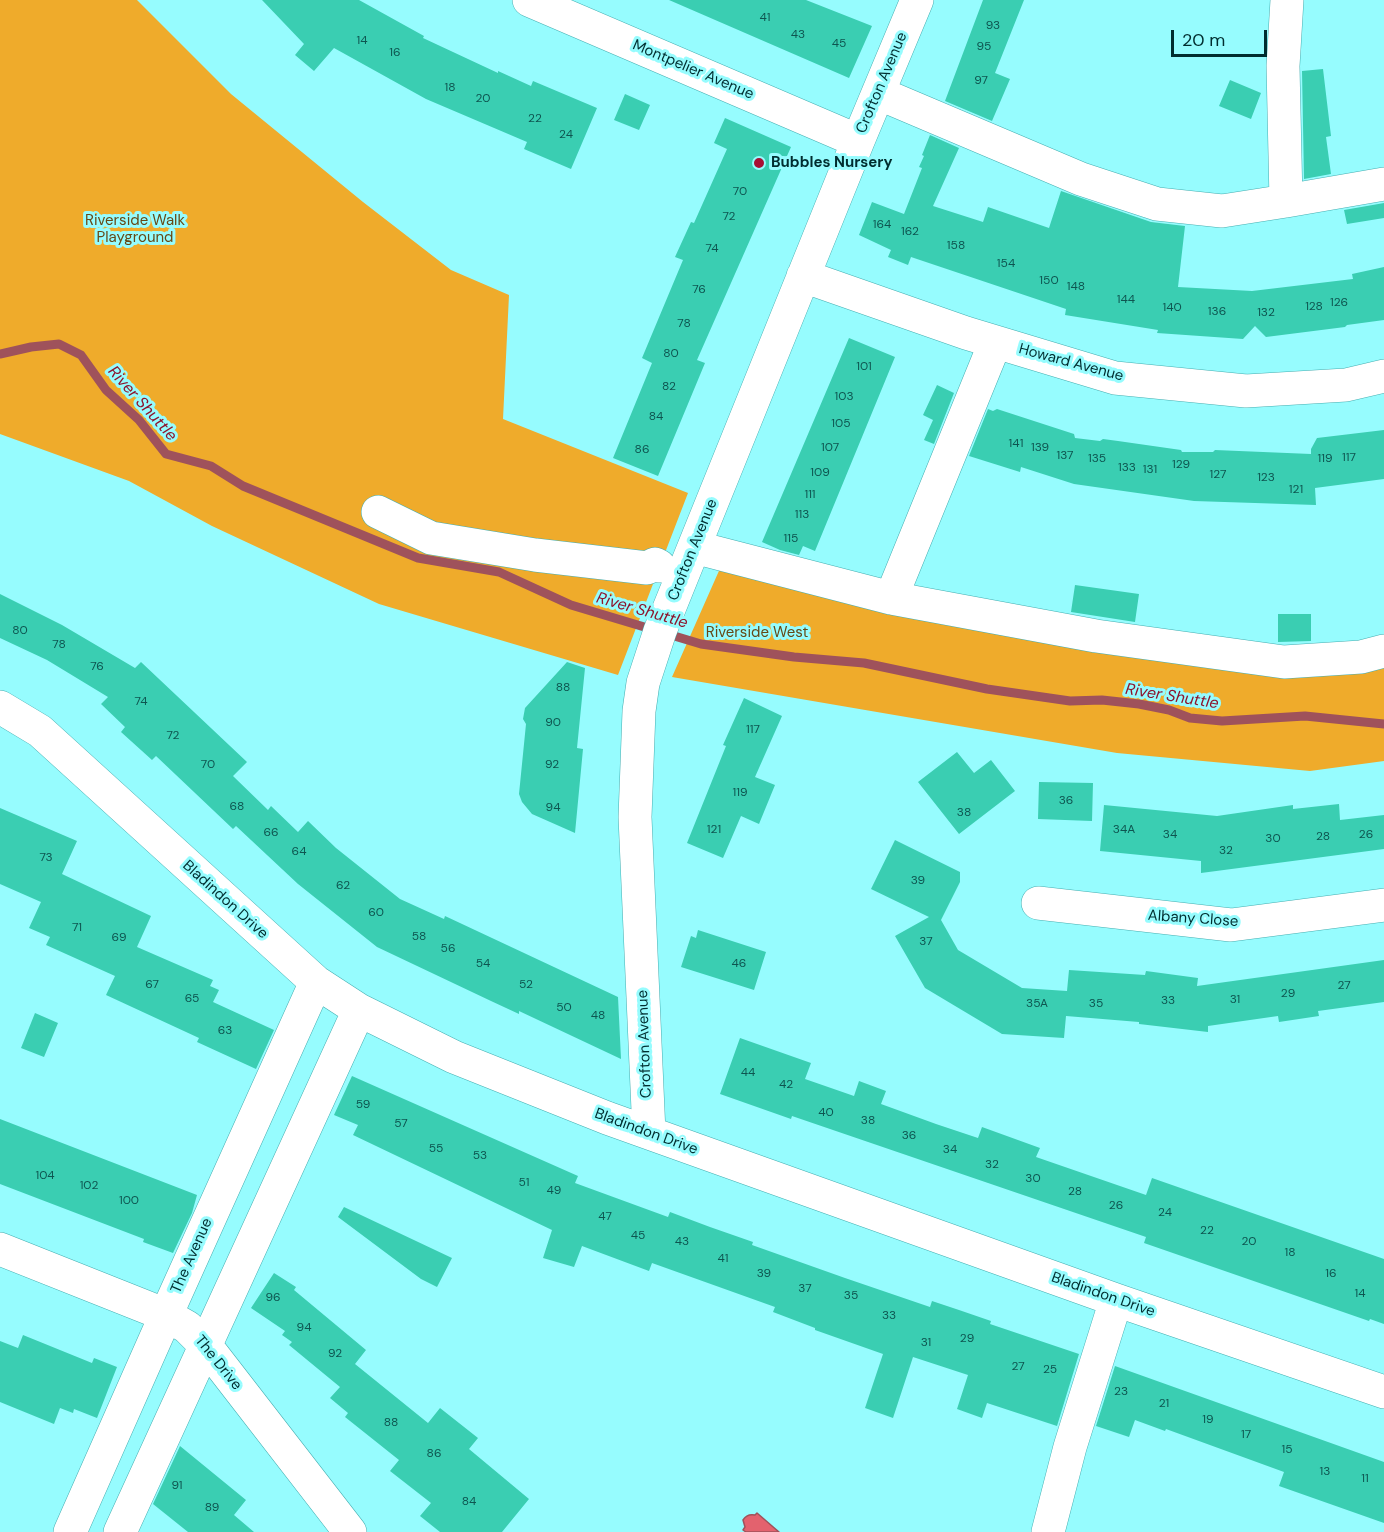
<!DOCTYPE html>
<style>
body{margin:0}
#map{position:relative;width:1384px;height:1532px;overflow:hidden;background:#96fcfe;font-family:"DM Sans",sans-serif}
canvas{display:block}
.scale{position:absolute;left:1171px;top:30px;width:96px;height:27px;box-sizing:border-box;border:3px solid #002d2f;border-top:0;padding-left:8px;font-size:18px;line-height:21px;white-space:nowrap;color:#002d2f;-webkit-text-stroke:4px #96fcfe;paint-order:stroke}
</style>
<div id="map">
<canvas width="1384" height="1532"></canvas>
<div class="scale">20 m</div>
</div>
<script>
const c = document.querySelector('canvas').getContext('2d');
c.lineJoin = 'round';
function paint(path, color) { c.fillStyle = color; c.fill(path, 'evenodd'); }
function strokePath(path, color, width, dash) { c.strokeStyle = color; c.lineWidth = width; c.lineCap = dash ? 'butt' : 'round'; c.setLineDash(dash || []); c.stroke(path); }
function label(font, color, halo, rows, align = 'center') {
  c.font = font + ' "DM Sans",sans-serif'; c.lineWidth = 6; c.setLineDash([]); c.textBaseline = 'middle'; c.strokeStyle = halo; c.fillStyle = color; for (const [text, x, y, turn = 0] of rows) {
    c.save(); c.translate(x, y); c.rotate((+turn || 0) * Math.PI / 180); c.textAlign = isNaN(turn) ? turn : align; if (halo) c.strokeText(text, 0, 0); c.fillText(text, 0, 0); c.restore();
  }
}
paint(new Path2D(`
 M 0,0 L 137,0 L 231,94 L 363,202 L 451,270 L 509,295 L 503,419 L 688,493 L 618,675 L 379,604 L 212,526 L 129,481 L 0,434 Z
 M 722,564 L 895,609 L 1384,662 L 1384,761 L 1310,771 L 1117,753 L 672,677 Z`), '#efab2b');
const water = new Path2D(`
 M 757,1513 L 779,1532 L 746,1532 L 743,1530 L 745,1527 L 743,1520 C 746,1515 750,1514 755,1515 Z`);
paint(water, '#e3626e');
strokePath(water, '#9f525b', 1.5);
strokePath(new Path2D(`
 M 0,354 L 31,347 L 59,344 L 81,355 L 106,390 L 139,420 L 166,454 L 211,466 L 243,486 L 418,558 L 499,572 L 571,605 L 701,644 L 794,657 L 864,663 L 987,689 L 1070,701 L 1102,700 L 1139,704 L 1169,710 L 1190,718 L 1222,721 L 1305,716 L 1384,724`), '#9f525b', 9);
paint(new Path2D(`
 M 262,0 L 359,0 L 424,36 L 423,38 L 498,73 L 498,71 L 531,86 L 533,81 L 597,108 L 571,169 L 524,149 L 527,142 L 426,99 L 334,48 L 314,71 L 295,55 L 304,44 Z
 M 669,0 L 806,0 L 872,26 L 849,78 Z
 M 983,0 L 1024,0 L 995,73 L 1010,79 L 992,121 L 945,101 Z
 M 1323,69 L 1331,136 L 1326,137 L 1331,174 L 1304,179 L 1302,71 Z
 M 1230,80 L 1261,93 L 1251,119 L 1219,106 Z
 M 625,94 L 650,105 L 639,130 L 614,120 Z
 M 725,118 L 791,147 L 697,360 L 705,363 L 658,476 L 613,458 L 652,363 L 642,358 L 683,260 L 675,257 L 691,222 L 694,223 L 727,149 L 714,143 Z
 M 930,135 L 959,148 L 933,206 L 983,222 L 988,207 L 1049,228 L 1061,191 L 1151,222 L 1185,226 L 1178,287 L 1252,291 L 1353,279 L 1352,274 L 1384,267 L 1384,320 L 1347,325 L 1345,327 L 1266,337 L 1255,326 L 1243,339 L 1157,333 L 1158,330 L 1065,315 L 1066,309 L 911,257 L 908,265 L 888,257 L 891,250 L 859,235 L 872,202 L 904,214 L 922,168 L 919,167 L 924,156 L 922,155 Z
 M 1384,203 L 1384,218 L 1347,224 L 1344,210 Z
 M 849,338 L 895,357 L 815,551 L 803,546 L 799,555 L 780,550 L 762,542 Z
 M 937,385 L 954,393 L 934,444 L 924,440 L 933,420 L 923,415 Z
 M 988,409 L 993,411 L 997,409 L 1074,434 L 1075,438 L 1100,441 L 1103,439 L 1118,441 L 1181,450 L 1182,452 L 1213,452 L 1215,450 L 1311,454 L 1311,449 L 1317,438 L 1384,430 L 1384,479 L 1315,488 L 1316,505 L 1194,501 L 1074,484 L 1021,467 L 1020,472 L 969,456 Z
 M 1075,585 L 1139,594 L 1135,622 L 1071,612 Z
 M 0,594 L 62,625 L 135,668 L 141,662 L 247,762 L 233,776 L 268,810 L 271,806 L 298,832 L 308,821 L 336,848 L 400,899 L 444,919 L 445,916 L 618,997 L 621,1059 L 519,1011 L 519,1014 L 491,1001 L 377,947 L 298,884 L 236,826 L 233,829 L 156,756 L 152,760 L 121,732 L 125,727 L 101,704 L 108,697 L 47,660 L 0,638 Z
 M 1278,614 L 1311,614 L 1311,641 L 1278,642 Z
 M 567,662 L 585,668 L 577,748 L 583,749 L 575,833 L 532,814 L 522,802 L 519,794 L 526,724 L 523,719 L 525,708 Z
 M 744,698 L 782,716 L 755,777 L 775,785 L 759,824 L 741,816 L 723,858 L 687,843 L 726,746 L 723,745 Z
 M 957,752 L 974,773 L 991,760 L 1015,791 L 959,834 L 918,782 Z
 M 1039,782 L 1093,783 L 1092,821 L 1038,819 Z
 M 1339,804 L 1340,820 L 1384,815 L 1384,849 L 1201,873 L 1201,861 L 1100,851 L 1104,805 L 1217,816 L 1293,805 L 1293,809 Z
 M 0,808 L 77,841 L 62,874 L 151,916 L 137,947 L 213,980 L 210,986 L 219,990 L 213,1002 L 274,1030 L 256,1069 L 197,1042 L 199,1038 L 106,995 L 115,976 L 46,945 L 50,937 L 29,928 L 41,902 L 0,884 Z
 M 895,840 L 960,872 L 960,882 L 941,920 L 958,950 L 1022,988 L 1067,991 L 1069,970 L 1145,975 L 1146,971 L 1198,978 L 1197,986 L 1384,960 L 1384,1002 L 1318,1011 L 1319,1016 L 1279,1022 L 1278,1016 L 1208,1026 L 1208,1032 L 1139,1024 L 1139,1022 L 1066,1016 L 1064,1038 L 1002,1034 L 925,988 L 895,936 L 929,917 L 871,889 Z
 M 698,930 L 766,952 L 754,990 L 681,967 L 691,936 L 696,938 Z
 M 35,1013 L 58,1023 L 44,1057 L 21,1048 Z
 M 740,1038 L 811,1063 L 805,1079 L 854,1096 L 859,1081 L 886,1091 L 881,1104 L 936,1124 L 978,1138 L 982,1127 L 1040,1148 L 1036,1157 L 1146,1195 L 1152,1178 L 1384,1259 L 1384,1324 L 1370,1319 L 1369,1321 L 1144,1243 L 1146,1237 L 792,1116 L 791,1119 L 720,1094 Z
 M 352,1076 L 578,1176 L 575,1183 L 668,1217 L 670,1212 L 710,1227 L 753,1242 L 752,1245 L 845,1278 L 930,1307 L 932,1301 L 959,1310 L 991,1321 L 990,1324 L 1079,1354 L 1057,1426 L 987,1403 L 982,1418 L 957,1409 L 968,1375 L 913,1357 L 893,1418 L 865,1408 L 883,1354 L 815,1330 L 815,1328 L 773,1312 L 775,1307 L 652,1263 L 649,1271 L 582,1246 L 574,1267 L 543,1258 L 552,1230 L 353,1135 L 358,1125 L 334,1115 Z
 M 0,1119 L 197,1195 L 192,1213 L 173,1253 L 143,1242 L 144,1239 L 0,1184 Z
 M 344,1207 L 452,1258 L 437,1287 L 421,1279 L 338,1217 Z
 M 274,1273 L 296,1287 L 294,1290 L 366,1350 L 355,1364 L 428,1423 L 440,1408 L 478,1438 L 469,1449 L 529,1499 L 502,1532 L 440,1532 L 420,1516 L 431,1503 L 390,1471 L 399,1460 L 345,1417 L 348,1413 L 330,1398 L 340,1387 L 289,1345 L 292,1342 L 282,1335 L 285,1331 L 251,1308 Z
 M 23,1335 L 92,1363 L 94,1358 L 117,1367 L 97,1418 L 74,1409 L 73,1413 L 60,1408 L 54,1424 L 0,1402 L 0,1341 L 18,1348 Z
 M 1115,1366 L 1384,1462 L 1384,1523 L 1279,1486 L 1284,1472 L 1166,1429 L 1165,1431 L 1135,1420 L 1129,1437 L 1096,1426 Z
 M 180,1446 L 246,1500 L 234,1515 L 254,1532 L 188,1532 L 153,1504 Z`), '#3aceb2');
const minor = new Path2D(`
 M 529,0 L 858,141
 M 1287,0 L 1283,66 L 1286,201 L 1384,184
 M 878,93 L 1081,179 L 1157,204 L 1222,211 L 1286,201
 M 803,276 L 966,333 L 1115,378 L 1246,391 L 1346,385 L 1384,376
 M 378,512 L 431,538 L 535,555 L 647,568 L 655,564 L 659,566
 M 694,547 L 891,598 L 1096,636 L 1284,662 L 1361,657 L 1384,651
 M 891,598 L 995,343
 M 0,707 L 40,731 L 316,982 L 359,1010 L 454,1057 L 607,1118 L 1116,1300 L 1384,1392
 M 1038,903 L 1231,925 L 1384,905
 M 649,1133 L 635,817 L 639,711 L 643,683 L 660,631 L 858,141 L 917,0
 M 0,1249 L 166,1315 L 187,1327 L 206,1346 L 350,1532
 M 70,1532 L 166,1315 L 316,982
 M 120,1532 L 359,1010
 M 1048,1532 L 1070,1447 L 1116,1300`);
strokePath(minor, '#45aeb1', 34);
strokePath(minor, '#fff', 33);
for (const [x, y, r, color] of [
 [759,163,6,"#a80f34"]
]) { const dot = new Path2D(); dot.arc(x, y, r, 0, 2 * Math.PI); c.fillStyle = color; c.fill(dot); strokePath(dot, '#96fcfe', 2); }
label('12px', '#0e5550', null, [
 ["41",765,18],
 ["93",993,26],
 ["43",798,35],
 ["14",362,41],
 ["45",839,44],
 ["95",984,47],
 ["16",395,53],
 ["97",981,81],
 ["18",450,88],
 ["20",483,99],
 ["22",535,119],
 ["24",566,135],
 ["70",740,192],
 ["72",729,217],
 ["164",882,225],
 ["162",910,232],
 ["158",956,246],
 ["74",712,249],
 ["154",1006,264],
 ["150",1049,281],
 ["148",1076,287],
 ["76",699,290],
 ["144",1126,300],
 ["126",1339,303],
 ["128",1314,307],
 ["140",1172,308],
 ["136",1217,312],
 ["132",1266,313],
 ["78",684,324],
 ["80",671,354],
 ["101",864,367],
 ["82",669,387],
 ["103",844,397],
 ["84",656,417],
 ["105",841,424],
 ["141",1016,444],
 ["107",830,448],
 ["139",1040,448],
 ["86",642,450],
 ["137",1065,456],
 ["117",1349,458],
 ["135",1097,459],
 ["119",1325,459],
 ["129",1181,465],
 ["133",1127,468],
 ["131",1150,470],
 ["109",820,473],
 ["127",1218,475],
 ["123",1266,478],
 ["121",1296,490],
 ["111",810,495],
 ["113",802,515],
 ["115",791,539],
 ["80",20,631],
 ["78",59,645],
 ["76",97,667],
 ["88",563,688],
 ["74",141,702],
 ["90",553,723],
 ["117",753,730],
 ["72",173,736],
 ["70",208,765],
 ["92",552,765],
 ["119",740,793],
 ["36",1066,801],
 ["68",237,807],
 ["94",553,808],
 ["38",964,813],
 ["121",714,830],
 ["34A",1124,830],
 ["66",271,833],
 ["34",1170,835],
 ["26",1366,835],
 ["28",1323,837],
 ["30",1273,839],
 ["32",1226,851],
 ["64",299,852],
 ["73",46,858],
 ["39",918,881],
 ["62",343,886],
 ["60",376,913],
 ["71",77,928],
 ["58",419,937],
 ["69",119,938],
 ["37",926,942],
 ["56",448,949],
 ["54",483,964],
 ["46",739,964],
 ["67",152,985],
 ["52",526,985],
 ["27",1344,986],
 ["29",1288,994],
 ["65",192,999],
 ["31",1235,1000],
 ["33",1168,1001],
 ["35A",1037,1004],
 ["35",1096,1004],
 ["50",564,1008],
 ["48",598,1016],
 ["63",225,1031],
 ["44",748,1073],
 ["42",786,1085],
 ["59",363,1105],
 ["40",826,1113],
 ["38",868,1121],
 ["57",401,1124],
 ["36",909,1136],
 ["55",436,1149],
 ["34",950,1150],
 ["53",480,1156],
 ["32",992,1165],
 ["104",45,1176],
 ["30",1033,1179],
 ["51",524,1183],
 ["102",89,1186],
 ["49",554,1191],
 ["28",1075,1192],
 ["100",129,1201],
 ["26",1116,1206],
 ["24",1165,1213],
 ["47",605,1217],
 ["22",1207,1231],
 ["45",638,1236],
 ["43",682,1242],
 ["20",1249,1242],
 ["18",1290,1253],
 ["41",723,1259],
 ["39",764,1274],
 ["16",1331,1274],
 ["37",805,1289],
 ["14",1360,1294],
 ["35",851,1296],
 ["96",273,1298],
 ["33",889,1316],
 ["94",304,1328],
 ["29",967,1339],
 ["31",926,1343],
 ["92",335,1354],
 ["27",1018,1367],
 ["25",1050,1370],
 ["23",1121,1392],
 ["21",1164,1404],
 ["19",1208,1420],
 ["88",391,1423],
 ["17",1246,1435],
 ["15",1287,1450],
 ["86",434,1454],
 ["13",1325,1472],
 ["11",1365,1479],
 ["91",177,1486],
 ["84",469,1502],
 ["89",212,1508]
]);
label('15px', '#002d2f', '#96fcfe', [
 ["Montpelier Avenue",693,70,23],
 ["Crofton Avenue",882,83,-67],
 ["Howard Avenue",1071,363,15],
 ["Crofton Avenue",693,550,-68],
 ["Bladindon Drive",225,900,42],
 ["Albany Close",1193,919,4],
 ["Crofton Avenue",645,1044,-92],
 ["Bladindon Drive",646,1132,20],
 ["The Avenue",192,1256,-66],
 ["Bladindon Drive",1103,1295,19],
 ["The Drive",218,1363,51]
]);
label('bold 15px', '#002d2f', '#96fcfe', [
 ["Bubbles Nursery",771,163]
], 'left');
label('15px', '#664917', '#96fcfe', [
 ["Riverside Walk",135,221],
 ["Playground",135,238],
 ["Riverside West",757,633]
]);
label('italic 16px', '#8d152d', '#96fcfe', [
 ["River Shuttle",142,404,48],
 ["River Shuttle",642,611,16],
 ["River Shuttle",1172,697,9]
]);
</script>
